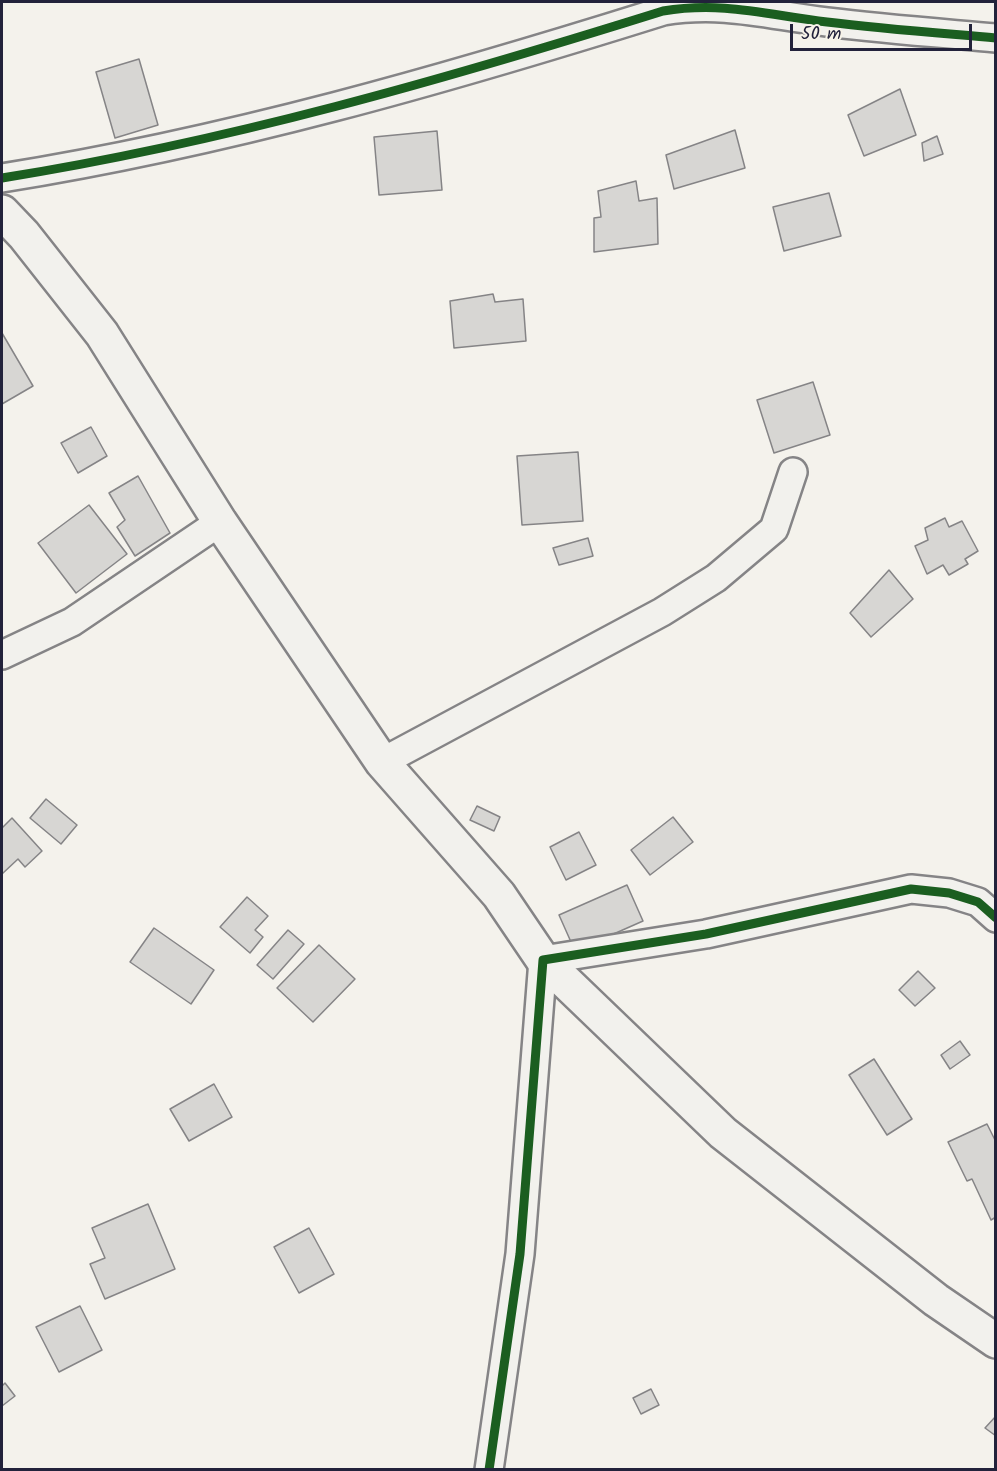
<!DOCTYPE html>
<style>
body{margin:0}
#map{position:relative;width:997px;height:1471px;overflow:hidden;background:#f4f2ec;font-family:Kalam,sans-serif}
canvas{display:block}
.frame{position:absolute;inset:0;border:3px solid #22223b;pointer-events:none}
.scale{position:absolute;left:790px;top:24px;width:182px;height:27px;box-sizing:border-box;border:3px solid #22223b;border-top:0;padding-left:8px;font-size:18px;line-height:21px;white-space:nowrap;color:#22223b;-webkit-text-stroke:4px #f7f3e8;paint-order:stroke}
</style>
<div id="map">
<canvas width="997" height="1471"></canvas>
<div class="frame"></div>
<div class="scale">50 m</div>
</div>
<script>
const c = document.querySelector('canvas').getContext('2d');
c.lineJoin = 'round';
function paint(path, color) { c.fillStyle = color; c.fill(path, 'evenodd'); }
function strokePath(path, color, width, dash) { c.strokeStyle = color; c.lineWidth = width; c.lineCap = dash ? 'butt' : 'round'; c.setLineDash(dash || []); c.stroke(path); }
const building = new Path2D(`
 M 139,59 L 158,125 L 115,138 L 96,72 Z
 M 900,89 L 916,135 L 864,156 L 848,115 Z
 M 735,130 L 745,168 L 674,189 L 666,155 Z
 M 437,131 L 442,190 L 379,195 L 374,137 Z
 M 937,136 L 943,154 L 924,161 L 922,143 Z
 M 636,181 L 639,201 L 657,198 L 658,244 L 594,252 L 594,218 L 601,217 L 598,191 Z
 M 829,193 L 841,236 L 784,251 L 773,207 Z
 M 493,294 L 495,302 L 523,299 L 526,341 L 454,348 L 450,301 Z
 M 2,333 L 33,386 L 2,404 Z
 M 813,382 L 830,435 L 774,453 L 757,400 Z
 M 91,427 L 107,456 L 78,473 L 61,443 Z
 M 578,452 L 583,521 L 522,525 L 517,456 Z
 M 138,476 L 170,533 L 135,556 L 117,527 L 125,520 L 109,493 Z
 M 89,505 L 127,554 L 76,593 L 38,543 Z
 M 945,518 L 949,527 L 962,521 L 978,551 L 965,559 L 968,564 L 949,575 L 943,565 L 927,574 L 915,546 L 928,540 L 925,528 Z
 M 588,538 L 593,556 L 559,565 L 553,548 Z
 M 889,570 L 913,599 L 871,637 L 850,613 Z
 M 46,799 L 77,825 L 61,844 L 30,818 Z
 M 477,806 L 500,817 L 494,831 L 470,820 Z
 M 673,817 L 693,842 L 650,875 L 631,850 Z
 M 12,818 L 42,851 L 25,867 L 18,859 L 2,874 L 2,828 Z
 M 579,832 L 596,865 L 566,880 L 550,847 Z
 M 627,885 L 643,921 L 575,951 L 559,915 Z
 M 247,897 L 268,916 L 255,930 L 263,937 L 250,953 L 220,927 Z
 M 154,928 L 214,970 L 191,1004 L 130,962 Z
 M 288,930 L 304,944 L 273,979 L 257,965 Z
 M 319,945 L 355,979 L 313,1022 L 277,988 Z
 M 918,971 L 935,988 L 915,1006 L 899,990 Z
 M 960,1041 L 970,1055 L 950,1069 L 941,1055 Z
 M 874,1059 L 912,1119 L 887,1135 L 849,1075 Z
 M 214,1084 L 232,1117 L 189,1141 L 170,1109 Z
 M 987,1124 L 996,1142 L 996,1217 L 991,1220 L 972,1179 L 967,1181 L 948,1142 Z
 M 148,1204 L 175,1269 L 105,1299 L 90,1264 L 105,1258 L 92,1228 Z
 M 309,1228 L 334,1274 L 299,1293 L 274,1247 Z
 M 80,1306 L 102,1350 L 59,1372 L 36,1327 Z
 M 5,1383 L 15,1396 L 2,1406 L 2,1386 Z
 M 651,1389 L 659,1405 L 641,1414 L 633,1398 Z
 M 996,1416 L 996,1436 L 985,1428 Z`);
paint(building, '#d7d6d3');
strokePath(building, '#858486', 1.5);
const street = new Path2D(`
 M 2,178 C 227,142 446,79 663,11 C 723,1 768,15 827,22 C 883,29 939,33 996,38
 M 2,655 L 72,622 L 220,522
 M 382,762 L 662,612 L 716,578 L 774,529 L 793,472
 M 489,1470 L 520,1254 L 543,960 L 706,934 L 911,889 L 949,893 L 978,902 L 996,918`);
const secondary = new Path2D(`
 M 2,212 L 24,235 L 102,334 L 220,522 L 382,762 L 499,895 L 543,960 L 723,1133 L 936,1300 L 996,1341`);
strokePath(street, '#858486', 32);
strokePath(secondary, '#858486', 38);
strokePath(street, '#f2f1ed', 27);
strokePath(secondary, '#f2f1ed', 33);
strokePath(new Path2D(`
 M 2,178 C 227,142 446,79 663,11 C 723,1 768,15 827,22 C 883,29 939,33 996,38
 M 489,1470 L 520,1254 L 543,960 L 706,934 L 911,889 L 949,893 L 978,902 L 996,918`), '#1b5e20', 9);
</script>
